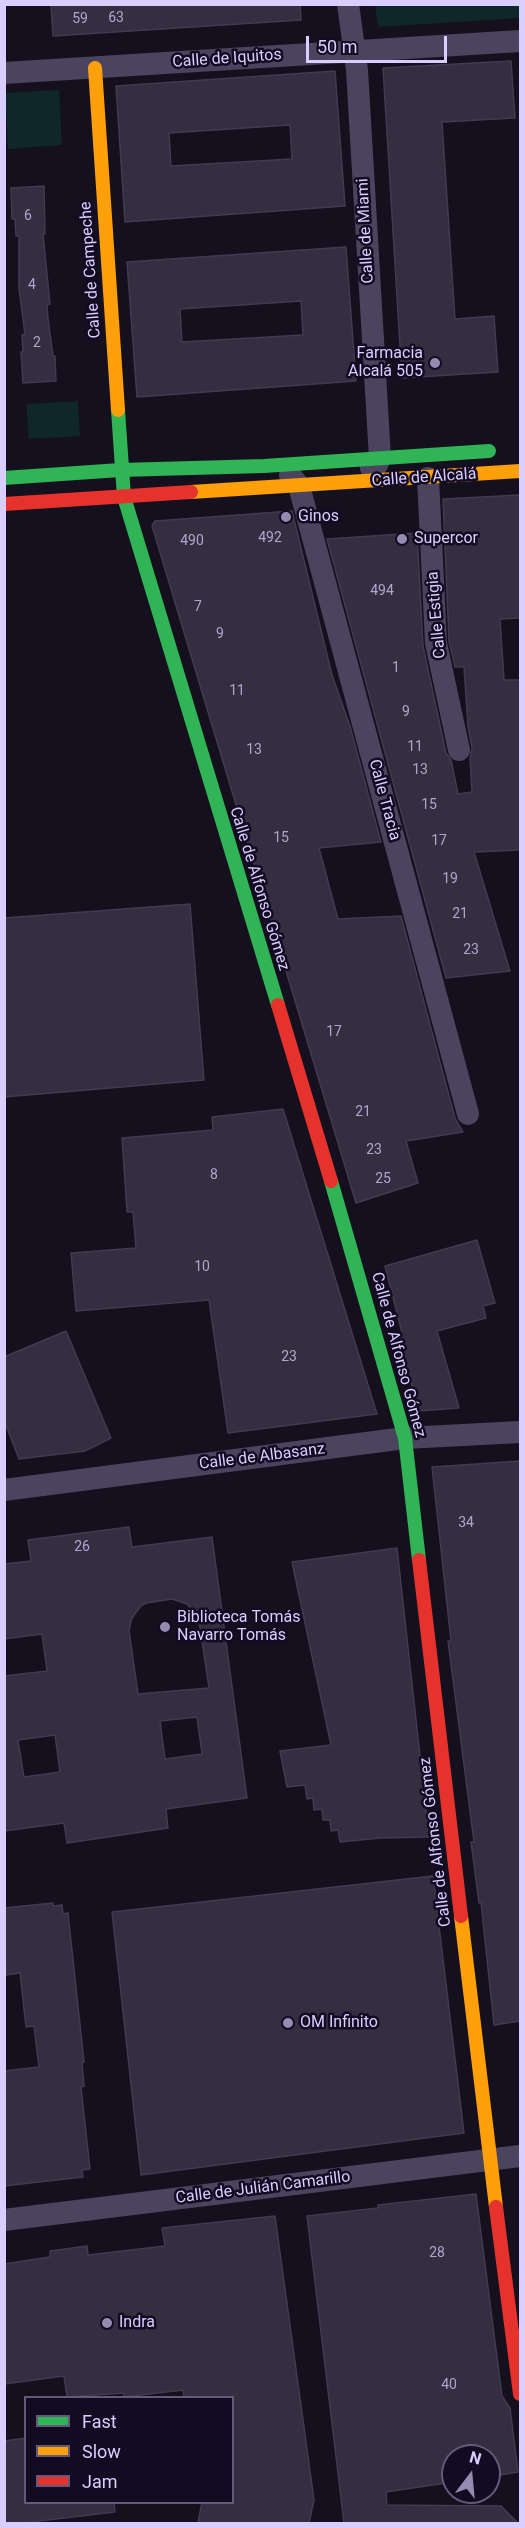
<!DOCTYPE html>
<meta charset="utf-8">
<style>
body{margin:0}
#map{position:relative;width:525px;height:2528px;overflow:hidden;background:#14101d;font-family:Roboto,sans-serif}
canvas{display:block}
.frame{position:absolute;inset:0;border:6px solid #dacdff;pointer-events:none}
.legend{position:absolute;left:24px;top:2396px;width:210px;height:108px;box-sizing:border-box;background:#130b22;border:2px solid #63597a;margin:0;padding:8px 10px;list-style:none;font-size:18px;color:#dacdff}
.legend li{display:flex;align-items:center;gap:12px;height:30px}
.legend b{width:30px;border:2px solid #63597a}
.north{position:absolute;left:441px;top:2444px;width:60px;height:60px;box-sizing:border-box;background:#130b22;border:2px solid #63597a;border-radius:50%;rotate:16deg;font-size:16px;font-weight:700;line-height:24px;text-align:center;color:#dacdff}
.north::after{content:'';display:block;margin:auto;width:21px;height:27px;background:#958bb0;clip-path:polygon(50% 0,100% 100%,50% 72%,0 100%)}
.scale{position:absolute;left:306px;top:36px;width:141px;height:27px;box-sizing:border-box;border:3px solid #dacdff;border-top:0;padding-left:8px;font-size:18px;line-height:21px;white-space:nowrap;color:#dacdff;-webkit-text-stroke:4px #130b22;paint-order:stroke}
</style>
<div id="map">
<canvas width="525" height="2528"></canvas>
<div class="frame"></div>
<ul class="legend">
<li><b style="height:8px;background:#30b455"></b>Fast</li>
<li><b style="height:8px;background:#ff9f0a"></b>Slow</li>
<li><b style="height:8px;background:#e5322d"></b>Jam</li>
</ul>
<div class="north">N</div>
<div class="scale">50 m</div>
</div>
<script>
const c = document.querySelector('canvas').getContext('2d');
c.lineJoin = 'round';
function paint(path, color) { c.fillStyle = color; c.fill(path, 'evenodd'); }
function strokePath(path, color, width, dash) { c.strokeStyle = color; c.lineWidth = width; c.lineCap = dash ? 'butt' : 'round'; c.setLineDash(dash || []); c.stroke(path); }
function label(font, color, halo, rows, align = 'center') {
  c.font = font + ' Roboto,sans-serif'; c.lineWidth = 5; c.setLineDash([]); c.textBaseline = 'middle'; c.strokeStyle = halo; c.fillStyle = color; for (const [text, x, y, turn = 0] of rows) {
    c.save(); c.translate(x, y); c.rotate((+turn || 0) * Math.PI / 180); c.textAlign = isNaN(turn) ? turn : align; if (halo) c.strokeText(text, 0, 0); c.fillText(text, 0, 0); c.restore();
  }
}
paint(new Path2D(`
 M 375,5 L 520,5 L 520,18 L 378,27 Z
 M 59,90 L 62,145 L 8,149 L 5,93 Z
 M 78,401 L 80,436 L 29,439 L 26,404 Z`), '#0f262b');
const building = new Path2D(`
 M 51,4 L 300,4 L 301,20 L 53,36 Z
 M 511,61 L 515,118 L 442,122 L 455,319 L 494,316 L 498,372 L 402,378 L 383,68 Z
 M 335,71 L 345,206 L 125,222 L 116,86 ZM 290,125 L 292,159 L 171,166 L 169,133 Z
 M 44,186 L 45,234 L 43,234 L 50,304 L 47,305 L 48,319 L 53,356 L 55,356 L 56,381 L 23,383 L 21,352 L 23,352 L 22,335 L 25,334 L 19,289 L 19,236 L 16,236 L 15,219 L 12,219 L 11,188 Z
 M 346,247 L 356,381 L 137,397 L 127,262 ZM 301,301 L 303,335 L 182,342 L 180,309 Z
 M 520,495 L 520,618 L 500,619 L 504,680 L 520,680 L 520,850 L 474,852 L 510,971 L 446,978 L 327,539 L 417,533 L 423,646 L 446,753 L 451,760 L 458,794 L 472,792 L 470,758 L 472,748 L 468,726 L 464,667 L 455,667 L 449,641 L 443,499 Z
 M 292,511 L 332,675 L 350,726 L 381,842 L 319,848 L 338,919 L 401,916 L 455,1118 L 463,1132 L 406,1141 L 418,1183 L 356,1203 L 152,526 L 155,521 Z
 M 190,904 L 204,1080 L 4,1097 L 4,918 Z
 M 283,1109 L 377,1414 L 228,1433 L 209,1300 L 76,1311 L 71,1253 L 136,1248 L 133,1212 L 127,1212 L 122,1138 L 213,1130 L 212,1117 Z
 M 477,1240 L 495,1303 L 483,1306 L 486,1318 L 437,1331 L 459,1408 L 418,1411 L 399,1334 L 402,1333 L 385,1266 Z
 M 66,1331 L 111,1438 L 85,1451 L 19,1459 L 4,1420 L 4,1357 Z
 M 520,1461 L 520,2021 L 494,2025 L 481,1903 L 479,1903 L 471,1842 L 474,1842 L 448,1641 L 451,1641 L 432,1467 Z
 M 129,1527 L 132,1547 L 212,1537 L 247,1798 L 166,1809 L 168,1828 L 108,1837 L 67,1843 L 64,1823 L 4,1831 L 4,1676 L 47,1671 L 42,1634 L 4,1639 L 4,1564 L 31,1561 L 28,1540 ZM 172,1599 L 187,1604 L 199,1621 L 209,1688 L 138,1694 L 129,1630 L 132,1618 L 140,1607 L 146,1603 ZM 197,1717 L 202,1754 L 165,1759 L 160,1721 ZM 55,1735 L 60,1772 L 24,1777 L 18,1740 Z
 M 397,1548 L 429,1837 L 380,1838 L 340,1842 L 338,1830 L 331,1831 L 330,1820 L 323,1820 L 322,1809 L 314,1810 L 313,1798 L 307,1799 L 305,1785 L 287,1787 L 280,1751 L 331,1745 L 292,1562 Z
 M 433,1876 L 464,2133 L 141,2175 L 112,1912 Z
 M 53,1903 L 53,1906 L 62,1905 L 63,1914 L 68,1913 L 84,2062 L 82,2063 L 84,2086 L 81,2087 L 90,2169 L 82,2170 L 83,2177 L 4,2186 L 4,2071 L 39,2067 L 34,2026 L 26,2027 L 20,1973 L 6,1975 L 4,1908 Z
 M 476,2194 L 502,2396 L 510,2408 L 518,2472 L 489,2477 L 489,2456 L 453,2456 L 453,2482 L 386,2492 L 387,2505 L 501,2506 L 518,2523 L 344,2523 L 307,2216 L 378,2208 L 378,2205 Z
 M 275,2216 L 314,2500 L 309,2523 L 198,2523 L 202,2502 L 232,2502 L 232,2397 L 184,2397 L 183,2390 L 124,2397 L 124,2393 L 67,2397 L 64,2376 L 4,2384 L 4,2264 L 50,2257 L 50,2251 L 87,2246 L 88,2255 L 165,2246 L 162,2228 Z
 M 26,2438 L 26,2502 L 114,2502 L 115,2512 L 22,2523 L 4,2523 L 4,2441 Z`);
paint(building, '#342e40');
strokePath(building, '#423a52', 1.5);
strokePath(new Path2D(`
 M 348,4 L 357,70 L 380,458 L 377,465 L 371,468
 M 4,73 L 520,41
 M 290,475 L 299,486 L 468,1114
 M 428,478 L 436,643 L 459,750
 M 4,1490 L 405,1438 L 520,1432
 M 4,2220 L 520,2156`), '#4a445e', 22);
strokePath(new Path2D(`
 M 118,410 L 124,497 L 278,1005
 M 4,478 L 120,470 L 264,466 L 489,451
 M 331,1181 L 405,1438 L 419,1560`), '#30b455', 14);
strokePath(new Path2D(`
 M 95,68 L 118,410
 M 191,492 L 520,471
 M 461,1916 L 496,2207`), '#ff9f0a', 14);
strokePath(new Path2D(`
 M 4,504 L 191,492
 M 278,1005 L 331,1181
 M 419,1560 L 461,1916
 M 496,2207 L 520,2394`), '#e5322d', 14);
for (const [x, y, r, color] of [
 [435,363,6,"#958bb0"],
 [286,517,6,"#958bb0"],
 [402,539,6,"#958bb0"],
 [165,1627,6,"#958bb0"],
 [288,2023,6,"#958bb0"],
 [107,2323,6,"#958bb0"]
]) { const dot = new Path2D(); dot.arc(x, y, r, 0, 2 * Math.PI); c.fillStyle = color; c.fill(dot); strokePath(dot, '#130b22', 2); }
label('14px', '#b0a5cf', null, [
 ["63",116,18],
 ["59",80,19],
 ["6",28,216],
 ["4",32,285],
 ["2",37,343],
 ["492",270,538],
 ["490",192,541],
 ["494",382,591],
 ["7",198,607],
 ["9",220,634],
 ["1",396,668],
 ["11",237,691],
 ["9",406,712],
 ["11",415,747],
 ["13",254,750],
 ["13",420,770],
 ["15",429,805],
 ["15",281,838],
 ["17",439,841],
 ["19",450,879],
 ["21",460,914],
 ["23",471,950],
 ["17",334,1032],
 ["21",363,1112],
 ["23",374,1150],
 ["8",214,1175],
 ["25",383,1179],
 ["10",202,1267],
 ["23",289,1357],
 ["34",466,1523],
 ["26",82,1547],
 ["28",437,2253],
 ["40",449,2385]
]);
label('16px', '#dacdff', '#130b22', [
 ["Calle de Iquitos",227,59,-4],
 ["Calle de Miami",366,231,-93],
 ["Calle de Campeche",91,270,-94],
 ["Calle de Alcalá",424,478,-4],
 ["Calle Estigia",437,615,-95],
 ["Calle Tracia",384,800,75],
 ["Calle de Alfonso Gómez",259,889,73],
 ["Calle de Alfonso Gómez",398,1355,75],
 ["Calle de Albasanz",262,1457,-7],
 ["Calle de Alfonso Gómez",436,1842,-97],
 ["Calle de Julián Camarillo",263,2188,-7]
]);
label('16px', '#dacdff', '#130b22', [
 ["Farmacia",423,354,"right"],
 ["Alcalá 505",423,372,"right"],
 ["Ginos",298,517],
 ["Supercor",414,539],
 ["Biblioteca Tomás",177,1618],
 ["Navarro Tomás",177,1636],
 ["OM Infinito",300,2023],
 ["Indra",119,2323]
], 'left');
</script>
